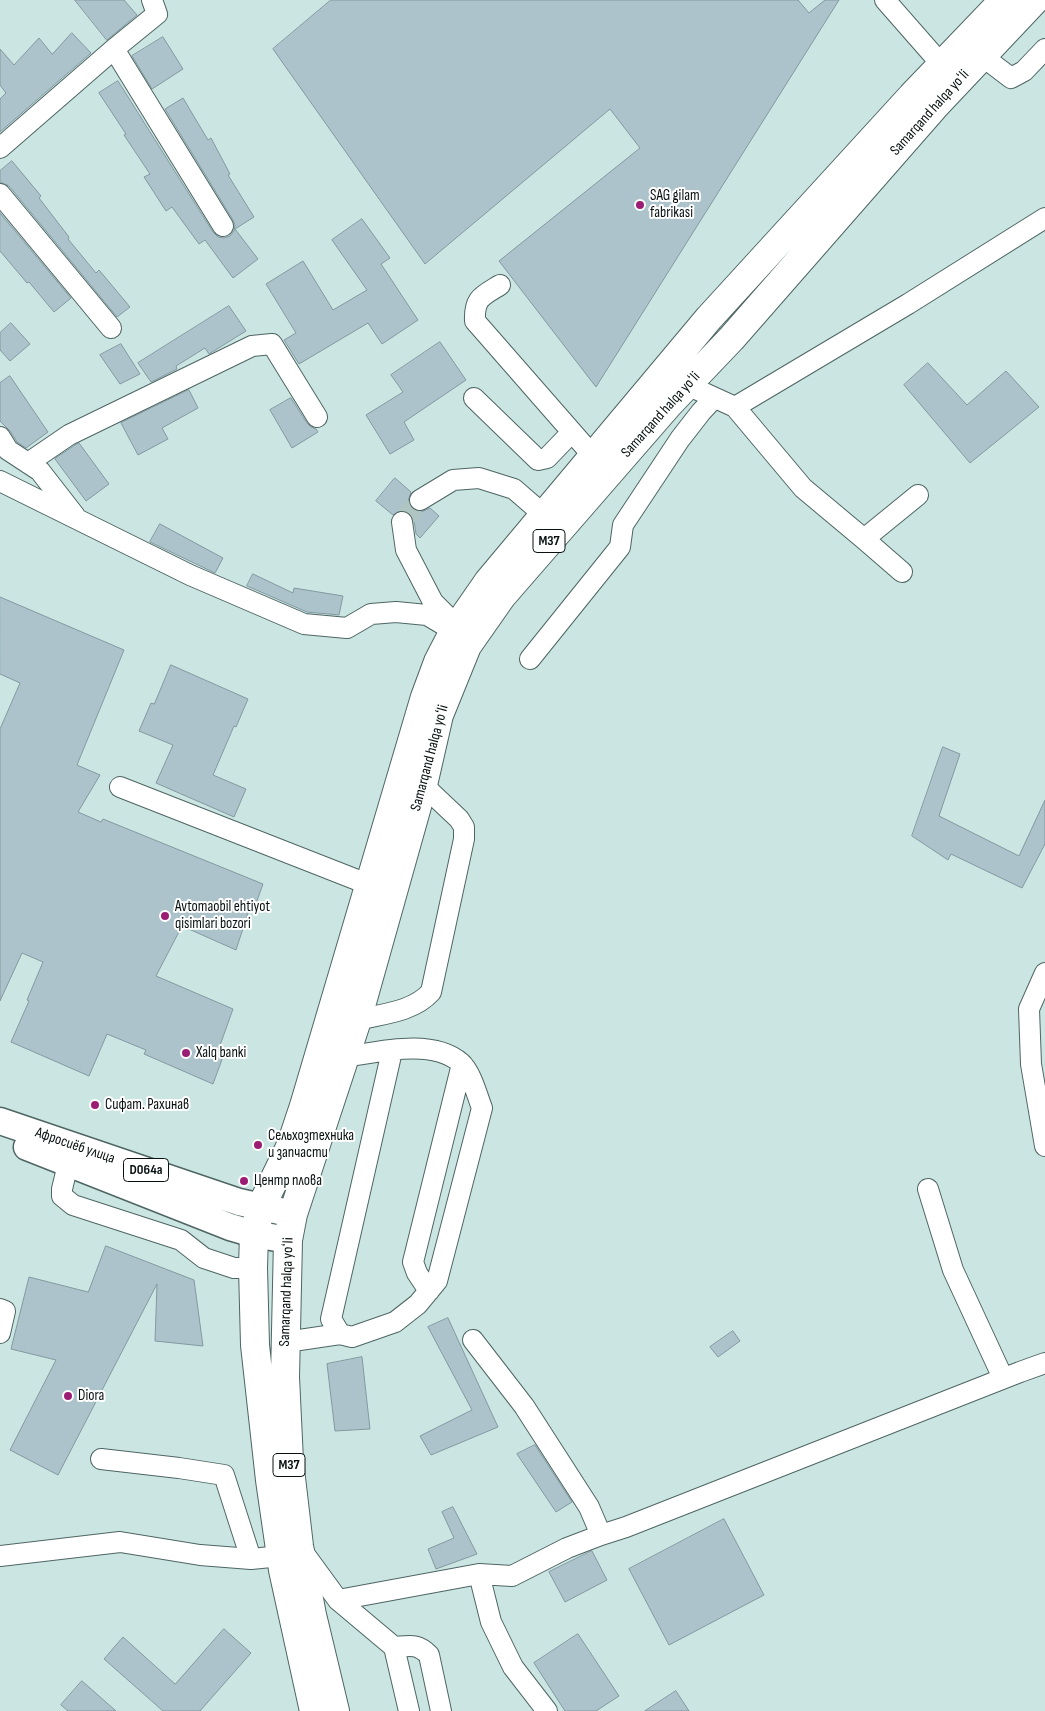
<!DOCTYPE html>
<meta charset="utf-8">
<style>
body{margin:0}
canvas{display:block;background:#cbe5e2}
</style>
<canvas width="1045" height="1711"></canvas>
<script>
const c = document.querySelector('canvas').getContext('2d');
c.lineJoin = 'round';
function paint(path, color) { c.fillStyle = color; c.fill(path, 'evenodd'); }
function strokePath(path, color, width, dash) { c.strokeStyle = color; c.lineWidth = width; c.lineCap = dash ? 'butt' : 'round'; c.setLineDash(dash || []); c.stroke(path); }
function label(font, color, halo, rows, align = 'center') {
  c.font = font + ' "Sofia Sans Condensed",sans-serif'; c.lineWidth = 4; c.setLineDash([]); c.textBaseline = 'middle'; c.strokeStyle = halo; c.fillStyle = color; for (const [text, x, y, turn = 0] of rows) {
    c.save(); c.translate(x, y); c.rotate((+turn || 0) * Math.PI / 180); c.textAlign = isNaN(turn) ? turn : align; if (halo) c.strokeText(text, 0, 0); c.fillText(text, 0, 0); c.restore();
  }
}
const building = new Path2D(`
 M 75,0 L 124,0 L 137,15 L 107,40 Z
 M 331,0 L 798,0 L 809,13 L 825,0 L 839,0 L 596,387 L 499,261 L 640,148 L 610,109 L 425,264 L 273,49 Z
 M 72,33 L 91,53 L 0,132 L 0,99 L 6,93 L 0,85 L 0,49 L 14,65 L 39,38 L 52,54 Z
 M 163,37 L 183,69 L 152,89 L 132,56 Z
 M 118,81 L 213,232 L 218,237 L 224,238 L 230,236 L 234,231 L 235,225 L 233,220 L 165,109 L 183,98 L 208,140 L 211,138 L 230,174 L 228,175 L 254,217 L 235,229 L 258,259 L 233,278 L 205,240 L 199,244 L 172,207 L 166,211 L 144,177 L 150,174 L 124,135 L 126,134 L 99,93 Z
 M 12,161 L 41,196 L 39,198 L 69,237 L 68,239 L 96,273 L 99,270 L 130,307 L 117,317 L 9,186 L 0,182 L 0,171 Z
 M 0,213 L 71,298 L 54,312 L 29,282 L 27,283 L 0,251 Z
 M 362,219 L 390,258 L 381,264 L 418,320 L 382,344 L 368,323 L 299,364 L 284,340 L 296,333 L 266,284 L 303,261 L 333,310 L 367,290 L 332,240 Z
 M 229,306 L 246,331 L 209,354 L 205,348 L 176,366 L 177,369 L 151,382 L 138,363 Z
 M 11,323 L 30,344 L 10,361 L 0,350 L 0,333 Z
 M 440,342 L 466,380 L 404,422 L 414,440 L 390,454 L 366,415 L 403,392 L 391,375 Z
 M 121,344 L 140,374 L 120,384 L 100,355 Z
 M 928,363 L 967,405 L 1006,371 L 1039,407 L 970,463 L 904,385 Z
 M 10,376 L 48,432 L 26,448 L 17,442 L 10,431 L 0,421 L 0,383 Z
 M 189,390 L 198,408 L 162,428 L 168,439 L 138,455 L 121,423 Z
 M 291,398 L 307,423 L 311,427 L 316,429 L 318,432 L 292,448 L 270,410 Z
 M 79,443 L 109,484 L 86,501 L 55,459 Z
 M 395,478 L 411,492 L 408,501 L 410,507 L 414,510 L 421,512 L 430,508 L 439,516 L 420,538 L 416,534 L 414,520 L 411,514 L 406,511 L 401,510 L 393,515 L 376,501 Z
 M 160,524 L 223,558 L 215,573 L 150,542 Z
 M 253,574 L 293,593 L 294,588 L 343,596 L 339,615 L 307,612 L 247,586 Z
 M 0,597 L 124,650 L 77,765 L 100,775 L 78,812 L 101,822 L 103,819 L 263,884 L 253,912 L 249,910 L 236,950 L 182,926 L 156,976 L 233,1009 L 218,1051 L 224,1054 L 213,1084 L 144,1054 L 146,1050 L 107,1034 L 89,1076 L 11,1042 L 29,1001 L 27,1000 L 43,962 L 22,953 L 0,1001 L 0,729 L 20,683 L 0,674 Z
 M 171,665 L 248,699 L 236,727 L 234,726 L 213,775 L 246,789 L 234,817 L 156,783 L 173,745 L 139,731 L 151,703 L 154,704 Z
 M 943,747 L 960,754 L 939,816 L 1019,856 L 1045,800 L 1045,844 L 1022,888 L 951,854 L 948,860 L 912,836 Z
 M 106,1246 L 194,1280 L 203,1346 L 155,1341 L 157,1284 L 58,1475 L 10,1450 L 56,1360 L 11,1349 L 29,1277 L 88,1292 Z
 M 448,1318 L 498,1427 L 431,1455 L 420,1436 L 472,1410 L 428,1327 Z
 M 733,1331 L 740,1341 L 718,1357 L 710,1347 Z
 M 362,1357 L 370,1429 L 335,1431 L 327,1364 Z
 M 535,1445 L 572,1502 L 556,1512 L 517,1454 Z
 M 453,1507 L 477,1554 L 436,1569 L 428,1549 L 454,1538 L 442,1512 Z
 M 724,1519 L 764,1595 L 669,1645 L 629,1569 Z
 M 592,1551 L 607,1580 L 565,1602 L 549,1572 Z
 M 224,1629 L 251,1653 L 200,1711 L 163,1711 L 104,1659 L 123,1637 L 175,1684 Z
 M 578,1634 L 619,1696 L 596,1711 L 565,1711 L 534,1663 Z
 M 82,1681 L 116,1711 L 68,1711 L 61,1705 Z
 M 676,1691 L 689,1711 L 645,1711 Z`);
paint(building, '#acc3cb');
strokePath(building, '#8299a0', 1);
strokePath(new Path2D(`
 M 402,522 L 420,500`), '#aec5c2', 20, [20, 10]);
const minor = new Path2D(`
 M 885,0 L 942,65
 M 114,49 L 223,226
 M 982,56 L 1011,78 L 1024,71 L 1045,49
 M 0,148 L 114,49 L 157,14 L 152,0
 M 0,194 L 111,328
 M 500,285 C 482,296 474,298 475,321 L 593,456
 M 687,385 L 735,407 L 908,304 L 1045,218
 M 474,398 L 538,460 L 547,458 L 572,432
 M 735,407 L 803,488 L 864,539 L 902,572
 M 0,437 L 8,450 L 40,471 L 75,516
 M 28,463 L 69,435 L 252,346 L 272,344 L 317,417
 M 0,481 L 190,575 L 304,624 L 347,628 L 371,614 L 396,612 L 427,615 L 454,631
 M 420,500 L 453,480 L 479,478 L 514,489 L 544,515
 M 402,522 L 406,550 L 433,602 L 452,621
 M 864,539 L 918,495
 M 530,659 L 620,547 L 623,525 L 680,439 L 701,412 L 714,398
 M 120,787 L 370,885
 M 1045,973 L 1029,1009 L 1031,1064 L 1045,1146
 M 357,1020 C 382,1014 413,1012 431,992 L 464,839 L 464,827 L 459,819 L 423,785
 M 345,1057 C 379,1052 432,1038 461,1063 C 471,1072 477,1095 482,1108 L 437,1281 L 418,1304 L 395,1322 L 352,1337 L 340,1334 L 331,1319 L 392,1051
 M 68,1164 L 62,1189 L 62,1196 L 73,1205 L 181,1240 L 204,1258 L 234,1268 L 253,1268
 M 928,1189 L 953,1270 L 1003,1378
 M 429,1291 L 417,1273 L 413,1262 L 462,1064
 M 0,1309 L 5,1311 L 0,1333
 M 286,1342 L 340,1334
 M 101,1459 L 179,1468 L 224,1475 L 251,1559
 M 601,1535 L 626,1527 L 1020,1372 L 1045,1363
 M 303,1552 L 338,1600 L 394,1647 L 409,1711
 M 0,1556 L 120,1542 L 200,1555 L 251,1559 L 281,1556
 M 479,1574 L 491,1622 L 513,1667 L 547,1711
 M 338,1600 L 479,1574 L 512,1576 L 567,1548 L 601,1535 L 589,1507 L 524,1406 L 473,1340
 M 394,1647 C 410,1646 417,1643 429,1655 L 441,1711`);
const major = new Path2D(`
 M 0,1121 L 239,1202 L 293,1214
 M 27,1147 L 230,1227 L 254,1234 L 288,1240`);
const highway = new Path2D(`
 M 314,1711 L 283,1570 L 270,1480 L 255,1345 L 253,1268 L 254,1234 L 261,1207 L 291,1145 L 304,1106 L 425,697 L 438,662 L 454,631 L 488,582 L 709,318 L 912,96 L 1004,0
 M 335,1711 L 312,1615 L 299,1546 L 289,1461 L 285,1377 L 288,1240 L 293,1214 L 357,1020 L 423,785 L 439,715 L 467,646 L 502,596 L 668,405 L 731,339 L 934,107 L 1035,0`);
strokePath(minor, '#4e6663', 22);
strokePath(major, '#4e6663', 29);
strokePath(highway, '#4e6663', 30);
strokePath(minor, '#fff', 20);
strokePath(major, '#fff', 26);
strokePath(highway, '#fff', 28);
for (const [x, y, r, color] of [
 [640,205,5,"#9b1d73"],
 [165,916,5,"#9b1d73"],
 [186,1053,5,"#9b1d73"],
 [95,1105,5,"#9b1d73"],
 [258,1145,5,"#9b1d73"],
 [244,1181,5,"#9b1d73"],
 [68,1396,5,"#9b1d73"]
]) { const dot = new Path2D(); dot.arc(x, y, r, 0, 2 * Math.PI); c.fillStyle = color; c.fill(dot); strokePath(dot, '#fff', 2); }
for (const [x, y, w] of [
 [549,541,32],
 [146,1170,45],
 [289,1465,32]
]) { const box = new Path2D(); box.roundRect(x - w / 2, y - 11.5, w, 23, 4); c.fillStyle = '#fff'; c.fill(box); strokePath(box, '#081110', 1); }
label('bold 14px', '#081110', null, [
 ["M37",549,541],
 ["D064a",146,1170],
 ["M37",289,1465]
]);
label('15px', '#081110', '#fff', [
 ["Samarqand halqa yoʻli",930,113,-48],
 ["Samarqand halqa yoʻli",661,415,-48],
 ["Samarqand halqa yoʻli",430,758,-75],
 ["Афросиёб улица",75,1146,19],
 ["Samarqand halqa yoʻli",287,1292,-88]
]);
label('15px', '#081110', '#fff', [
 ["SAG gilam",650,196],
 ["fabrikasi",650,213],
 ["Avtomaobil ehtiyot",175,907],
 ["qisimlari bozori",175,924],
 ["Xalq banki",196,1053],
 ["Сифат. Рахинав",105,1105],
 ["Сельхозтехника",268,1136],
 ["и запчасти",268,1153],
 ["Центр плова",254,1181],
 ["Diora",78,1396]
], 'left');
</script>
